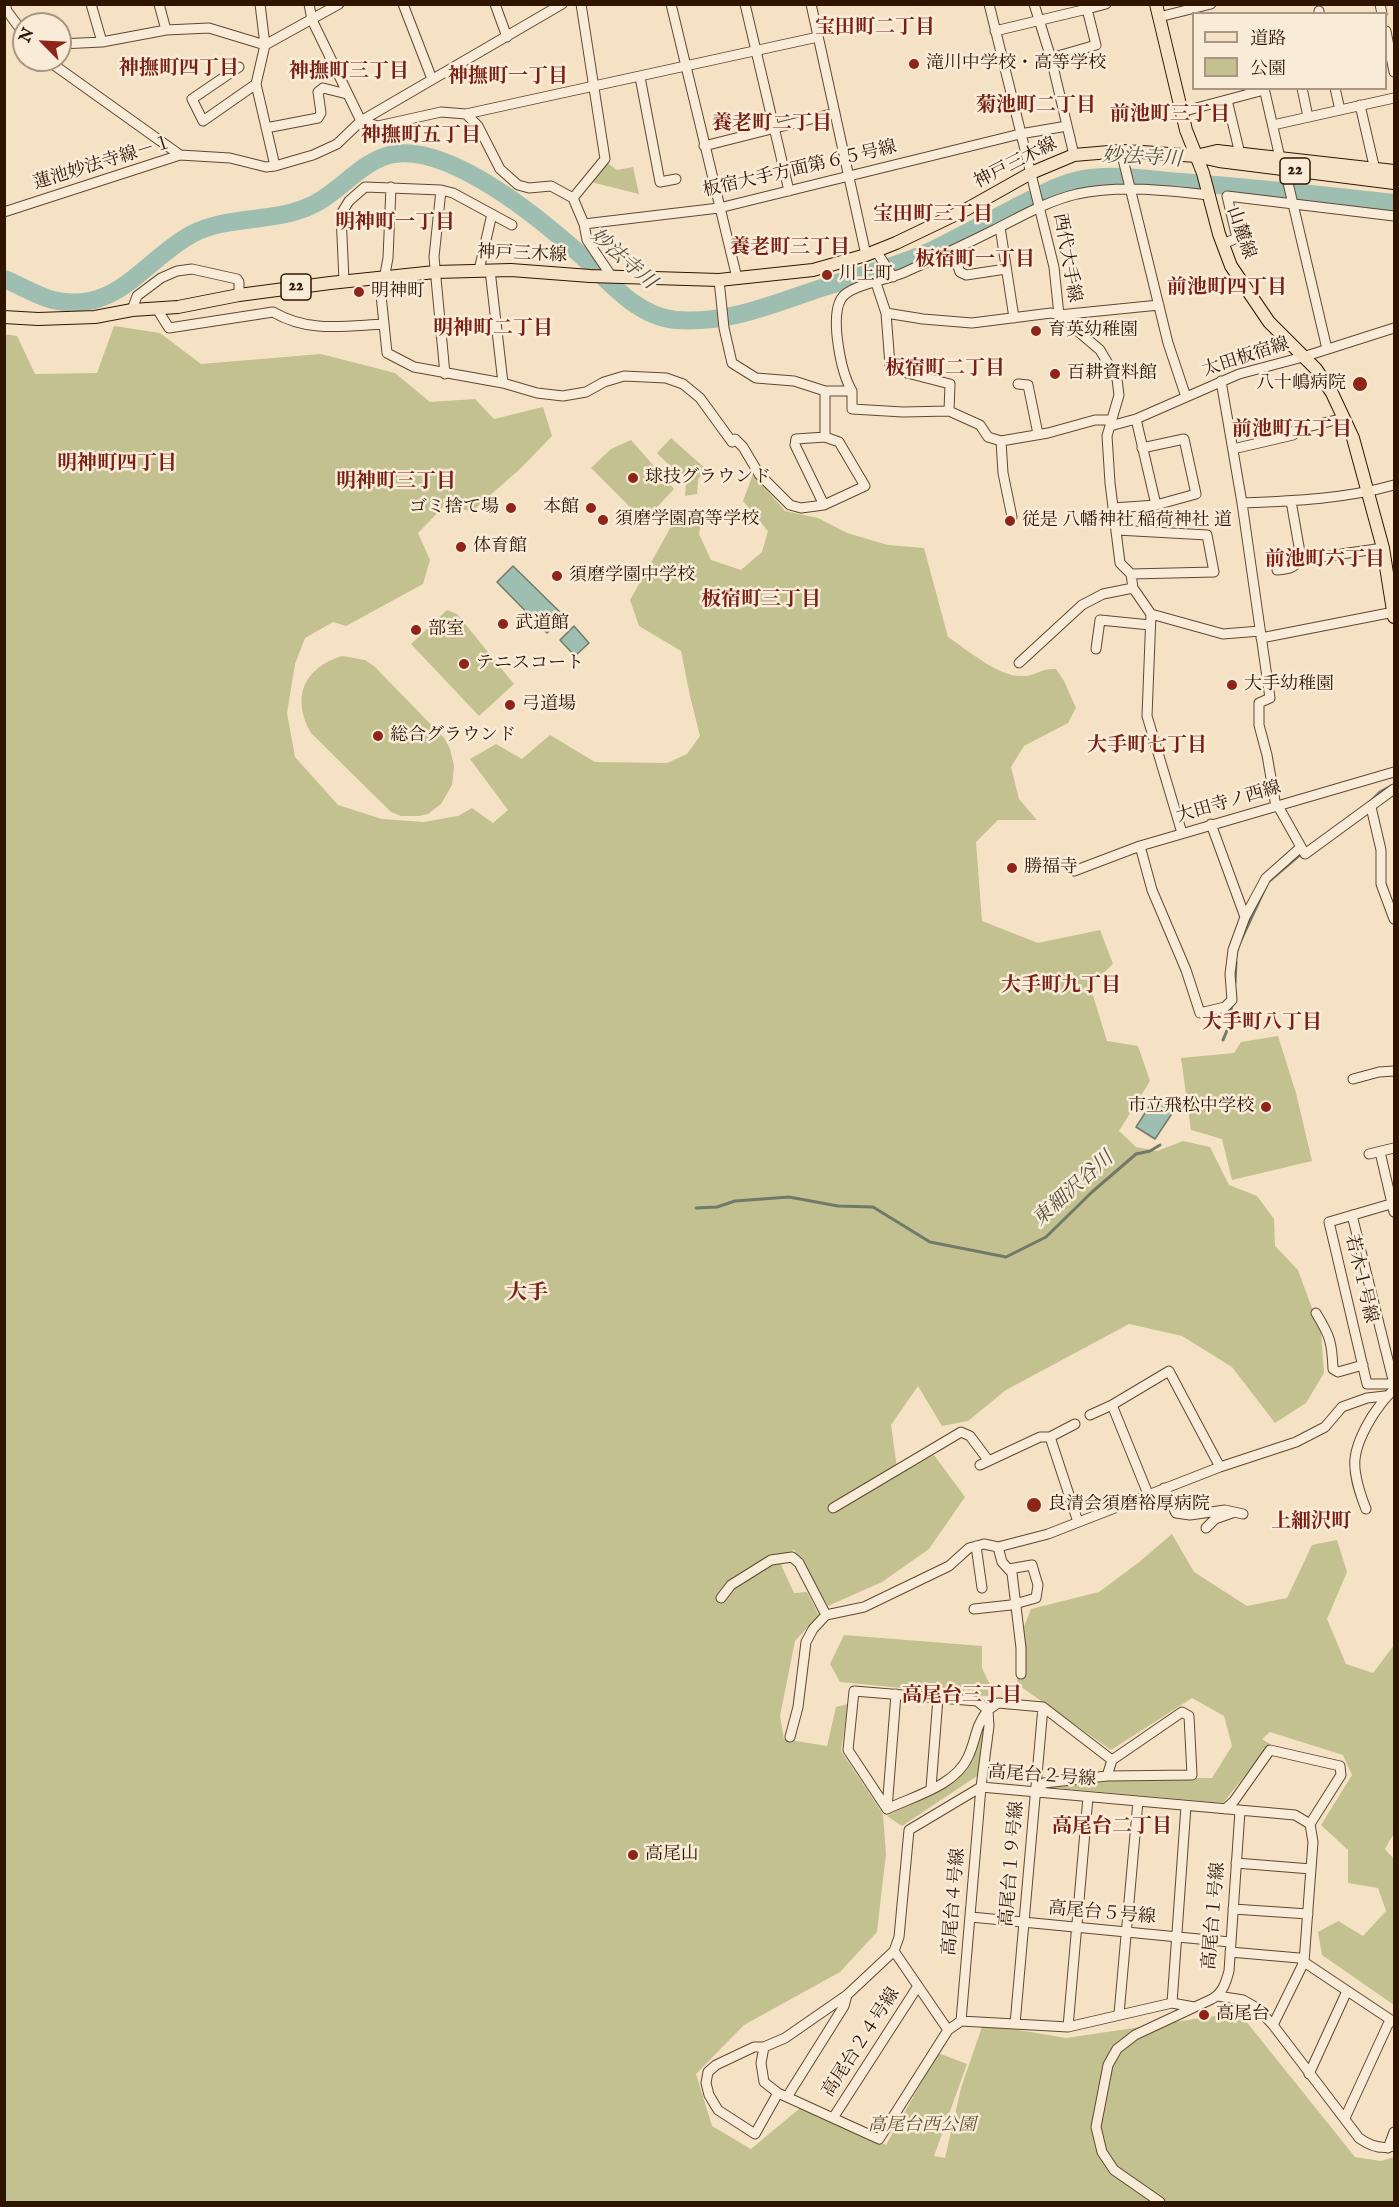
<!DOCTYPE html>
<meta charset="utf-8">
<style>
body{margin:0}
#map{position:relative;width:1399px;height:2207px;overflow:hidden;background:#f5e2c4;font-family:"IM FELL English","Noto Serif JP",serif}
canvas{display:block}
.frame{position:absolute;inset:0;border:6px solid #2f1500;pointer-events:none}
.legend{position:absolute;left:1192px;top:12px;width:195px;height:78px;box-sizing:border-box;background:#f8ecd9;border:2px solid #a89682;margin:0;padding:8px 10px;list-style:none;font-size:18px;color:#2f1500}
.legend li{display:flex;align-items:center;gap:12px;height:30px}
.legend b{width:30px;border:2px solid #a89682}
.north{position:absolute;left:12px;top:12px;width:60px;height:60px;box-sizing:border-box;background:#f8ecd9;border:2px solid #a89682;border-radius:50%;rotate:294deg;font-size:16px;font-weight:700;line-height:24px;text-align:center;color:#2f1500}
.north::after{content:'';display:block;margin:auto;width:21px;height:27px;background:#8f2418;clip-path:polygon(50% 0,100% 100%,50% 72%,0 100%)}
</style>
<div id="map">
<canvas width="1399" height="2207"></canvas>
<div class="frame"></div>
<ul class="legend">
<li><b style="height:8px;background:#f5e2c4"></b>道路</li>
<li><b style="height:16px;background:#c3c18f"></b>公園</li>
</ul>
<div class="north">N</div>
</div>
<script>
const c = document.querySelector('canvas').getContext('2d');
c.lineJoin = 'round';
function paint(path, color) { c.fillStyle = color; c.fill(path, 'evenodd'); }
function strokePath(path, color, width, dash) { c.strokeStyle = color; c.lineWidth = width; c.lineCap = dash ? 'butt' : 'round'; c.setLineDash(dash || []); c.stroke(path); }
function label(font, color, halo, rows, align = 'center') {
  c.font = font + ' "IM FELL English","Noto Serif JP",serif'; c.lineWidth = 5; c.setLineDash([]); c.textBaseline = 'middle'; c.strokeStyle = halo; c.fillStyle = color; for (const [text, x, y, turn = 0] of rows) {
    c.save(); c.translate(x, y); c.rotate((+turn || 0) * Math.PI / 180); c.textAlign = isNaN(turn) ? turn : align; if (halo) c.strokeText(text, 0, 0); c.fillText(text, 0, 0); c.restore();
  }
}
paint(new Path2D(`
 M 606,162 L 617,170 L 633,167 L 639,194 L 591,182 Z
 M 114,326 L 160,333 L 201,364 L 321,354 L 395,373 L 430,402 L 475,399 L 494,419 L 543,407 L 552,436 L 520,469 L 471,512 L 447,503 L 418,533 L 430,560 L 423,584 L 346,626 L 333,622 L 305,638 L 295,664 L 287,713 L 295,757 L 338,805 L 382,819 L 424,822 L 458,816 L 472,808 L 493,823 L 508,810 L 470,759 L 496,744 L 522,759 L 550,735 L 595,762 L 667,763 L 687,754 L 700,736 L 690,696 L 681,651 L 639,626 L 630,600 L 677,516 L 703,510 L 699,534 L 711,560 L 741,570 L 762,552 L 768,531 L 743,501 L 753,474 L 785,511 L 818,518 L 847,533 L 888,545 L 924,548 L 948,637 C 968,650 999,678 1024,676 C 1036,676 1040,668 1056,669 L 1064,681 L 1076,708 L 1068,723 L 1024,746 L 1011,767 L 1019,799 L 1037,820 L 998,820 L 976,842 L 982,921 L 1038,943 L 1100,930 L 1113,964 L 1090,986 L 1107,1041 L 1138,1046 L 1150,1081 L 1119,1131 L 1136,1147 L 1157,1151 L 1183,1141 L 1210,1147 L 1229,1185 L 1257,1196 L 1274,1219 L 1275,1246 L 1298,1270 L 1321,1333 L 1324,1373 L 1306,1403 L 1275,1423 L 1232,1367 L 1182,1336 L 1129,1324 L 1006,1390 L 968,1421 L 942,1426 L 918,1386 L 891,1425 L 898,1475 L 934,1455 L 965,1497 L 929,1549 L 882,1582 L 828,1606 L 794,1550 L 778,1558 L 794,1593 L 807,1592 L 819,1615 L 795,1641 L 780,1716 L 784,1739 L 827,1746 L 836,1707 L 848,1704 L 841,1751 L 883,1814 L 886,1854 L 877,1932 L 840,1972 L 744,2025 L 696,2074 L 712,2126 L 751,2149 L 800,2108 L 886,2145 L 938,2053 L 967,2064 L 934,2156 L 945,2158 L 961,2088 L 983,2024 L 1066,2038 L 1215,2016 L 1245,2020 L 1355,2157 L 1381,2161 L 1394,2157 L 1394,2202 L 5,2202 L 4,334 L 17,336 L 35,374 L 97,373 Z
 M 671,438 L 707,470 L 698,479 L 697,494 L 685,496 L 686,482 L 657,453 Z
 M 631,440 L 674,489 L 644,521 L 591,468 L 611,449 Z
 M 447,610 L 457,614 L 514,684 L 479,716 L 411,644 Z
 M 342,656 L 365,660 L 374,666 L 445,739 L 450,749 L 454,766 L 452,785 L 441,804 L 428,814 L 419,816 L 401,816 L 391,812 L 311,733 C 291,698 303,668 342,656 Z
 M 1278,1036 L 1296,1093 L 1312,1161 L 1232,1180 L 1222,1139 L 1191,1130 L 1181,1058 L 1234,1053 L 1241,1042 Z
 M 1172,1534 L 1194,1572 L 1247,1606 L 1287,1598 L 1312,1545 L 1337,1540 L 1347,1572 L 1327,1619 L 1346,1664 L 1373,1673 L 1394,1645 L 1394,1833 L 1385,1849 L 1394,1859 L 1394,2005 L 1322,1955 L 1318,1932 L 1338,1921 L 1363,1936 L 1386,1911 L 1378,1888 L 1348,1883 L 1348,1850 L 1321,1825 L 1352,1775 L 1343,1755 L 1270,1732 L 1262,1739 L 1270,1744 L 1223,1803 L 1046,1787 L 1104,1777 L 1212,1778 L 1232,1746 L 1224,1716 L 1192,1698 L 1111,1750 L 1017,1684 L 1019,1639 L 1031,1609 L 1099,1592 L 1138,1563 Z
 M 844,1635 L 982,1646 L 982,1668 L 996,1697 L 840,1682 L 830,1664 Z
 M 985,1725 L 977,1776 L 902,1826 L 887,1816 L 966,1770 Z`), '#c3c18f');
const water = new Path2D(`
 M 513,566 L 564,616 L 547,633 L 497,582 Z
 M 574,626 L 589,643 L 575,656 L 560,640 Z
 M 1156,1096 L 1175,1109 L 1155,1139 L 1136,1127 Z`);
paint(water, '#9dbeb0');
strokePath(water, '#717a6a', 1.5);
strokePath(new Path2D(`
 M 1372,800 L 1380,792 L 1391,786
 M 1240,942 L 1268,882 L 1302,853
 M 1235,983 L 1236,962
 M 1223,1040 L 1228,1028 L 1232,1004
 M 696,1208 L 717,1207 L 735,1201 L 789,1197 L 838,1206 L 873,1207 L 930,1242 L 1006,1257 L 1046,1237 L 1092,1192 L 1136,1154 L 1150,1151 L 1160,1145`), '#717a6a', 3);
strokePath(new Path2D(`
 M 4,279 C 20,285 37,296 53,300 C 117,315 144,260 192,234 C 229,215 273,223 310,206 C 340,193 361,160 394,154 C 452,145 542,220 583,257 C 609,282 638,317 676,320 C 733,324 778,301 831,285 C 867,273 905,264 939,247 C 966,233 993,219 1020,205 C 1040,195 1061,183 1083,179 C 1115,173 1150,180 1182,182 C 1253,188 1324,195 1394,203`), '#9dbeb0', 18);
const minor = new Path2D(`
 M 5,4 L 7,11 L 24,34
 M 91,4 L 102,42
 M 159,4 L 166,30
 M 309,4 L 312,20 L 361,121
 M 403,4 L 432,79
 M 495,4 L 507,37
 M 671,4 L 737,278
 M 745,4 L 789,191
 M 811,4 L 866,255
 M 989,4 L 1054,267 L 1059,315
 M 1034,4 L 1051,58
 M 1380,4 L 1382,14
 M 1319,11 L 1319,14
 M 1159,17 L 1211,4
 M 995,31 L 1087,9 L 1086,4
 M 1386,31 L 1394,72
 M 60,44 L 102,42 L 166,30 L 209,28 L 265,45 L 260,4
 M 47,60 L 180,155
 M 239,67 L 192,99 L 203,121 L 256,84
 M 640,77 L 660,182 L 676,179
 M 1264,88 L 1280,158
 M 1302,88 L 1308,117
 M 1335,88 L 1340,110
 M 1227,100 L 1240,154
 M 1360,105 L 1375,170
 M 1181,112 L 1264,90
 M 466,114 L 818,37
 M 361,121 L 378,126 L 441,112 L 466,114 L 478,126 L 500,169 L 518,185 L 529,188 L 551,186 L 573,198 L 584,224 L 587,240 L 612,277
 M 1273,125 L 1394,98
 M 266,128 L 318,118 L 321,113 L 318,92 L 323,88 L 347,94
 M 704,146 L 835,113
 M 1121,151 L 1168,343 L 1186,397
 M 1074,155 L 1051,58 L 1096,45 L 1087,9 L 1106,4
 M 275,166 L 256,84 L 265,45 L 339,4
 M 1285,170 L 1327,349
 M 391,187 L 388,258 L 381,295 L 387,353 L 414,367 L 503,383 L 537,393 L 563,396 L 586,392 L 604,382 L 624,376 L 666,378 L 683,384 L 700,398 L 732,442 L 735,439 L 743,447 L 759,474 L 790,505 L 801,508 L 824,505 L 865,486 L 839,442 L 825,437 L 796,439 L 795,445 L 824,505
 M 441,190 L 434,257 L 445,374
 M 573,198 L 605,159 L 581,4
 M 4,212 L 180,155 L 230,158 L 266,167 L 275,166 L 313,155 L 337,144 L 361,121 L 562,4
 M 584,224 L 719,208 L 1020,134 L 1067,126
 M 1000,227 L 1014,318
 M 1223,244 L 1237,238 L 1227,196 L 1394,216
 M 876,251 L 893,277
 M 952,251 L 960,272 L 966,275 L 1006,269
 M 479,270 L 492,214
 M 490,270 L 503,383
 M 719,280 L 724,328 L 732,363 L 756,378 L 794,381 L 825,391 L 852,391
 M 344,281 L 341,214 L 349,201 L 365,187 L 441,190 L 453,193 L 512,225
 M 876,283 L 886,313 L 890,365 L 907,373 L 950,384 L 949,411
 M 157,309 L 169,328 L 273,312 C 309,333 344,326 384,324
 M 132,310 L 137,296 L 161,278 L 177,271 L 192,269 L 237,279 L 239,282 L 239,295
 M 886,313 L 923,319 L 972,323 L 1051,313 L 1059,315 L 1159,305
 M 1059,315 L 1100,350 L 1117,379 L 1119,395 L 1107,436 L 1110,483 L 1120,563 L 1131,574 L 1133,588 L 1151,614 L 1147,716 L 1182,833
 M 1221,381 L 1242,503 L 1270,698 L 1259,703 L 1259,725 L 1267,755 L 1276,807
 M 1018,384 L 1028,385 L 1038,434
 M 825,391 L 825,437
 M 852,391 C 841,373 830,318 841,299 C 849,285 887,280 903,273 C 934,259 964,245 994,230 C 1020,217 1047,201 1077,194 C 1120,185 1165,190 1208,195
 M 852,391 L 852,409 L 903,412 L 949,411 L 980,425 L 988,437 L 1001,441 L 1048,433 L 1095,420 L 1112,420
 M 1136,419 L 1156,505
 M 1110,426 L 1136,419 L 1239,374 L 1303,357 L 1394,328
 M 1001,441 L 1003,473 L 1012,517
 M 1233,449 L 1293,435 L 1295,430 L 1344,418
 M 1242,503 C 1293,501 1345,499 1394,485
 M 1113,508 L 1156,505 L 1196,494 L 1184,439 L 1142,448
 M 1117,530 L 1207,535 L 1214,572 L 1131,574
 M 1300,560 L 1383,548
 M 1277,570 C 1289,569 1295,568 1301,558 L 1291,501
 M 1151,614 L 1223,634 L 1260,631
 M 1261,638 L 1394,612
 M 1096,649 L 1100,620 L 1150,625
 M 1019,663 L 1082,605 L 1103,594 L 1133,588
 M 1278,806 L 1301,847
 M 1371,807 L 1381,850 L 1381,884 L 1394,919
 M 1211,824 L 1245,917
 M 1140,846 L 1152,890 L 1186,970 L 1200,1013 L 1225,1007 L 1232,1000 L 1230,974 L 1233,950 L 1245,917 L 1266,878 L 1301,847 L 1305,854 L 1394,789
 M 1074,871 L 1140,846 L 1394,772
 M 1353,1079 L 1379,1072 L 1394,1071
 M 1380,1152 L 1394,1212
 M 1369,1154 L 1394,1148
 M 1394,1203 L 1329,1222 L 1367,1384 L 1394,1384
 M 1352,1215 L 1394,1384
 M 1316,1313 C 1330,1336 1332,1342 1333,1369 L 1338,1372 L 1363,1365
 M 1112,1405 L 1148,1494
 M 1090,1415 L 1112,1405 L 1169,1371 L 1220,1467
 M 1050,1437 L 1078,1522
 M 980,1465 L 1040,1437 L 1050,1437 L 1075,1424
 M 1164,1488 L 1176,1513 L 1190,1515 L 1225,1510 L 1243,1514
 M 833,1508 L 961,1432 L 970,1436 L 988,1460
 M 1366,1509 C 1350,1468 1350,1452 1373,1415 C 1380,1405 1385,1397 1394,1390
 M 1206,1528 L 1215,1519 L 1232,1513
 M 976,1546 L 982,1588
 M 998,1547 L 1002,1562 L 1012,1573 L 1021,1648 L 1021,1674
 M 721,1598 L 731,1585 L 771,1560 L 792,1557 L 799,1563 L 826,1615
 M 974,1609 L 1011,1605 L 1036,1598 L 1038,1585 L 1032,1565 L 1009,1569
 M 826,1615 L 864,1607 L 949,1566 L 969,1548 L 984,1544 L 998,1547 L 1048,1534 L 1220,1467 L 1296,1442 L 1325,1427 L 1342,1407 L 1367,1398 L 1385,1396
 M 854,1691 L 977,1701 L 988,1710 C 974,1728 977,1738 968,1757 C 955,1786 914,1796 887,1809 L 848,1750 Z
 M 790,1737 L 798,1707 L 806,1642 L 813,1629 L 826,1615
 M 931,1788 L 938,1698
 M 1036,1792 L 1044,1783 L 1107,1776 L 1192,1775 L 1189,1716 L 1182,1712 L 1112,1760 L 1107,1776
 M 887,1809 L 896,1694
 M 1225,1809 L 1234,1801 L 1270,1750 L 1340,1766 L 1341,1775 L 1310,1824
 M 1236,1863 L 1311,1869
 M 1233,1909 L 1308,1914
 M 971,1917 L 1230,1942
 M 894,1951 L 948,2030
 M 1230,1952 L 1299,1958 L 1304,1962 L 1273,2025
 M 1218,1996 L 1243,2000 L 1257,2008 L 1273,2025 L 1359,2138 C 1370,2146 1381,2150 1394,2146
 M 1172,2003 L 1186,1806
 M 1194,2007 L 1172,2003 L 1068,2027 L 961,2021 L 948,2030 L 879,2139 L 778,2093 L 764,2082 L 761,2063 L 764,2047 L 785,2038 L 847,1995 L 894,1951 L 899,1937 L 909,1830 L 981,1787 L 1295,1815 L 1310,1824 L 1313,1842 L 1304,1962 L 1394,2022
 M 1119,2014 L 1138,1801
 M 961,2021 L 981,1787 L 989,1726 L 988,1710 L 998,1703 L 1043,1707 L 1112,1760
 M 1015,2024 L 1043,1707
 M 1068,2027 L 1088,1797
 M 764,2047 L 754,2047 L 716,2065 L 708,2072 L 706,2083 L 709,2095 L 718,2110 L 755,2134 L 778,2093
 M 1309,2074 L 1347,1991
 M 787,2097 L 844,2006 L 847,1995
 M 833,2118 L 918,1986
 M 1345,2118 L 1390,2020
 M 1388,2148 L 1394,2132
 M 1160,2202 L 1114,2170 L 1102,2152 L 1096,2127 L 1108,2065 L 1117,2049 L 1135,2035 L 1212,1999 C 1223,1993 1226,1982 1229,1971 L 1240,1811`);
const major = new Path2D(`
 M 1156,4 L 1186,130 L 1203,173 L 1219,234 L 1231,266 L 1269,322 L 1316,369 L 1332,393 L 1353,438 L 1383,548 L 1394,617
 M 1200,155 L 1217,151 L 1394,171
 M 4,317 L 38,319 L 95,317 L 132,310 L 178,307 L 239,295 L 330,283 L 435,272 L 511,270 L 590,276 L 719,280 L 813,270 L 866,255 L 896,243 L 967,209 L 1031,173 L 1074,155 L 1121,151 L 1142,152 L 1196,156 L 1219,161 L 1394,183`);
strokePath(minor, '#604831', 11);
strokePath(major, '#2f1500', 14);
strokePath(minor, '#f8ecd9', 9);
strokePath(major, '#f5e2c4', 12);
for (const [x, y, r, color] of [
 [914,64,6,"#8f2418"],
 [827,275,6,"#8f2418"],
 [359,292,6,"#8f2418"],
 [1036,331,6,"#8f2418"],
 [1055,374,6,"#8f2418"],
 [1360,384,8,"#8f2418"],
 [633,478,6,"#8f2418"],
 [511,508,6,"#8f2418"],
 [591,508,6,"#8f2418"],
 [603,520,6,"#8f2418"],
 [1010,521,6,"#8f2418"],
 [461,547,6,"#8f2418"],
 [557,576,6,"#8f2418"],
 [503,624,6,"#8f2418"],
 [416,630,6,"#8f2418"],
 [464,664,6,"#8f2418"],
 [1232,685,6,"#8f2418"],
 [510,705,6,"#8f2418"],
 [378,736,6,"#8f2418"],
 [1012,868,6,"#8f2418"],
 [1266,1107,6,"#8f2418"],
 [1034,1505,8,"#8f2418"],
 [633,1855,6,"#8f2418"],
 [1204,2015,6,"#8f2418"]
]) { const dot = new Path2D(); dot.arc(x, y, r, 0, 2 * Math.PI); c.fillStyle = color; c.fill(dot); strokePath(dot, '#f8ecd9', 2); }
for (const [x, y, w] of [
 [1295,171,30],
 [296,287,30]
]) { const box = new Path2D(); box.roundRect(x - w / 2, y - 13, w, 26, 4.5); c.fillStyle = '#f8ecd9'; c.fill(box); strokePath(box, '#2f1500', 1.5); }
label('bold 16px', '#2f1500', null, [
 ["22",1295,171],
 ["22",296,287]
]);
label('18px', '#2f1500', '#f8ecd9', [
 ["滝川中学校・高等学校",926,64],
 ["川上町",839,275],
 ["明神町",371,292],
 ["育英幼稚園",1048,331],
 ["百耕資料館",1067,374],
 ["八十嶋病院",1346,384,"right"],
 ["球技グラウンド",645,478],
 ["ゴミ捨て場",499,508,"right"],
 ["本館",579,508,"right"],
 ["須磨学園高等学校",615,520],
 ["従是 八幡神社 稲荷神社 道",1022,521],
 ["体育館",473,547],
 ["須磨学園中学校",569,576],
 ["武道館",515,624],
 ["部室",428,630],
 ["テニスコート",476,664],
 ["大手幼稚園",1244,685],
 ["弓道場",522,705],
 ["総合グラウンド",390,736],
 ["勝福寺",1024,868],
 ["市立飛松中学校",1254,1107,"right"],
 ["良清会須磨裕厚病院",1048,1505],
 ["高尾山",645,1855],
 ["高尾台",1216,2015]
], 'left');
label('18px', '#2f1500', '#f8ecd9', [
 ["蓮池妙法寺線－１",103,164,-17],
 ["神戸三木線",1016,164,-27],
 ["板宿大手方面第６５号線",800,170,-13],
 ["山麓線",1240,233,71],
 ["神戸三木線",522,255,2],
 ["西代大手線",1066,258,80],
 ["太田板宿線",1246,358,-18],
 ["大田寺ノ西線",1229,803,-16],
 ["若木１号線",1360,1279,77],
 ["高尾台２号線",1042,1777,4],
 ["高尾台１９号線",1013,1864,-85],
 ["高尾台４号線",955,1902,-85],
 ["高尾台５号線",1102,1914,5],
 ["高尾台１号線",1215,1916,-85],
 ["高尾台２４号線",862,2043,-57]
]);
label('italic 18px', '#635132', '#f8ecd9', [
 ["高尾台西公園",922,2126]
]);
label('bold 20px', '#7a1f14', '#f8ecd9', [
 ["宝田町二丁目",875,29],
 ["神撫町四丁目",179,70],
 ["神撫町三丁目",349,73],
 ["神撫町一丁目",508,78],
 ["菊池町二丁目",1036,107],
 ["前池町三丁目",1170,116],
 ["養老町二丁目",772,125],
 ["神撫町五丁目",421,137],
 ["宝田町三丁目",933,216],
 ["明神町一丁目",395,224],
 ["養老町三丁目",790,249],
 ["板宿町一丁目",975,261],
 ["前池町四丁目",1227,289],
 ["明神町二丁目",493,330],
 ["板宿町二丁目",945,370],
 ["前池町五丁目",1292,431],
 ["明神町四丁目",117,465],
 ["明神町三丁目",396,483],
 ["前池町六丁目",1325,561],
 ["板宿町三丁目",761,601],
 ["大手町七丁目",1147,747],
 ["大手町九丁目",1061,987],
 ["大手町八丁目",1262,1024],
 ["上細沢町",1311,1523],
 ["高尾台三丁目",962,1697],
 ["高尾台二丁目",1112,1828]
]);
label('italic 20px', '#56503e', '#f8ecd9', [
 ["妙法寺川",1142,159,3],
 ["妙法寺川",622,260,41],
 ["東細沢谷川",1074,1190,-42]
]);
label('bold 21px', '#7a1f14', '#f8ecd9', [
 ["大手",527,1295]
]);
</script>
